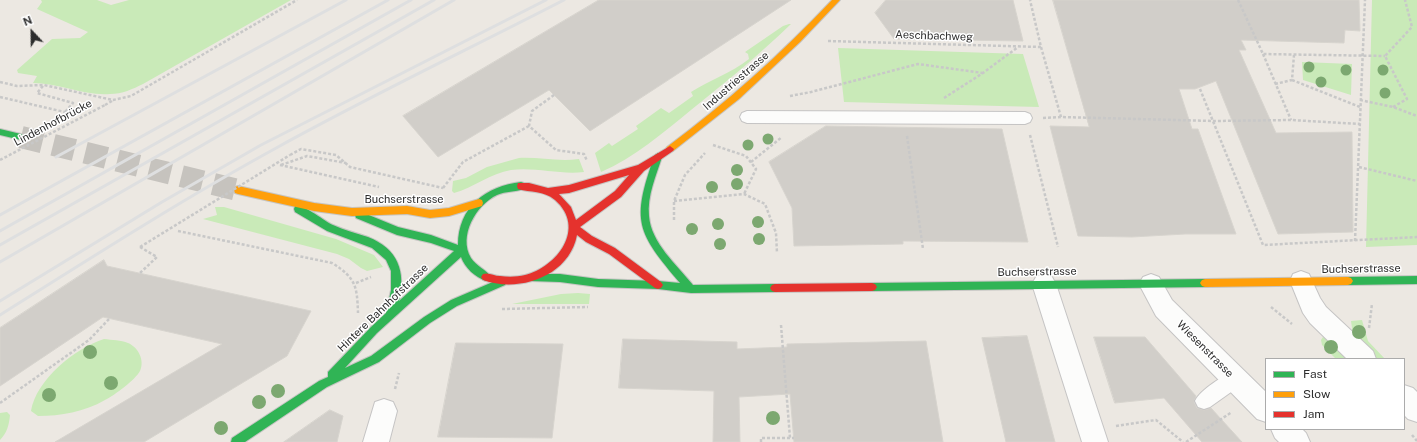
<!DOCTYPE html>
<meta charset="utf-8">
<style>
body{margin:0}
#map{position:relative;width:1417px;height:442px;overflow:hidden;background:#ece8e2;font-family:"Public Sans",sans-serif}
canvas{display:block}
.legend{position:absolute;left:1265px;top:358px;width:140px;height:72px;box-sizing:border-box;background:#fff;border:1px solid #ababab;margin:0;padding:5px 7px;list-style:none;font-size:12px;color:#2d2d2d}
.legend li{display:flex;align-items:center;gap:8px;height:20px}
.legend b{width:20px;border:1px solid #ababab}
.north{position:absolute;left:12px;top:12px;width:40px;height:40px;-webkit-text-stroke:3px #fff;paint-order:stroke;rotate:338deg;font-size:11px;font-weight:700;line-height:16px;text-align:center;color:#2d2d2d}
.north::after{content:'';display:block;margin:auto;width:14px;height:18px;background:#2d2d2d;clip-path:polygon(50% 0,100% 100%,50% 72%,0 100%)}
</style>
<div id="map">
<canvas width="1417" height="442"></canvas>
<ul class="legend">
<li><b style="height:5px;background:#30b455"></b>Fast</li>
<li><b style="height:5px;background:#ff9f0a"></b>Slow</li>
<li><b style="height:5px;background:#e5322d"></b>Jam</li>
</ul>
<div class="north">N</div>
</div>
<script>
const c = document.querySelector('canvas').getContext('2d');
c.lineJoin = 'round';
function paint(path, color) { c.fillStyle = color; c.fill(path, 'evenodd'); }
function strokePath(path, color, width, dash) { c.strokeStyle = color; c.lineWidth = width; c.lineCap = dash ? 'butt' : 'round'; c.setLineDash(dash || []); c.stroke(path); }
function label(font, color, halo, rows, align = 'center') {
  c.font = font + ' "Public Sans",sans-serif'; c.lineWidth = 3; c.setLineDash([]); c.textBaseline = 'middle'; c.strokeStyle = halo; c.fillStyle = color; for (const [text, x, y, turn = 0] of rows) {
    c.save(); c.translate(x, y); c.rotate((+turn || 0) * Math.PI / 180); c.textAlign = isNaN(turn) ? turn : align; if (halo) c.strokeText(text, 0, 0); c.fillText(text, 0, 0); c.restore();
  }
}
paint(new Path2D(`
 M 41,0 L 97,0 L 111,5 L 129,0 L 291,0 L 143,84 C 133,89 122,94 110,94 C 85,96 58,83 33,83 L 37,76 L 18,73 L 17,70 L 52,39 L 80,38 L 88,32 L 37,9 L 42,2 Z
 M 1372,0 L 1417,0 L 1417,245 L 1366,247 Z
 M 789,24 L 791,24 C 759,55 726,82 691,110 C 664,132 634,158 601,172 L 595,153 L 609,143 L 612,146 L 638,129 L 636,126 L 661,108 L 669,113 L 693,96 L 691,92 C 710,80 731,73 749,59 L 748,54 L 745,52 L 783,26 Z
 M 838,48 L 1023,54 L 1039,107 L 844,102 Z
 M 1302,62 L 1352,64 L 1351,95 L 1303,80 Z
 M 519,158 C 539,157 559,162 579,159 L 584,172 C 560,175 536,167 511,170 C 491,173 473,188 454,193 L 452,191 L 453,181 L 466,178 L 487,167 Z
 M 215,207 L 224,207 L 336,239 L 374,255 L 383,267 L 367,271 L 361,268 L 349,259 L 337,254 L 203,219 L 217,215 Z
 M 578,293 L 590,294 L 589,304 L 512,304 L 561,294 Z
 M 1362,320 L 1368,341 L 1385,359 L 1373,359 L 1353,335 L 1351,321 Z
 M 1323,337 L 1330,340 L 1350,359 L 1336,359 L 1322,345 L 1321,340 Z
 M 104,339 C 112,340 121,340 128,343 C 138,347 145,360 140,371 C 135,380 115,395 105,400 C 84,412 61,416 38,416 L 31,411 C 36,380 75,348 104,339 Z
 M 7,412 L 10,415 C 9,425 7,433 0,440 L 0,413 Z`), '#c9eab8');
const building = new Path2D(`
 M 599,0 L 791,0 L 590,131 L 549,90 L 438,157 L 403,116 Z
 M 886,0 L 1013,0 L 1023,41 L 894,39 L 875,13 Z
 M 1053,0 L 1359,0 L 1360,31 L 1345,30 L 1344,43 L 1241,40 L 1246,50 L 1239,50 L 1276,133 L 1352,132 L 1353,232 L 1278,234 L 1216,81 L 1195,89 L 1179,89 L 1192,129 L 1198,129 L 1236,234 L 1185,234 L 1132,237 L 1078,236 L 1050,126 L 1089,127 Z
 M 826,126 L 1002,129 L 1028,242 L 903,241 L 903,244 L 794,246 L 792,208 L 769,162 Z
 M 104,260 L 107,266 L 311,311 L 287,356 L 144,442 L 55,442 L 222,344 L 103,317 L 0,386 L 0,328 Z
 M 1027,336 L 1055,442 L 1006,442 L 982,338 Z
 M 1094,337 L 1145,337 L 1196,396 L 1194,402 L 1197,408 L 1204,410 L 1211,408 L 1242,442 L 1202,442 L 1164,398 L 1115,403 Z
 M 623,339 L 737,342 L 737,349 L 787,347 L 787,344 L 926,341 L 943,442 L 794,442 L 790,394 L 739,397 L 740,442 L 713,442 L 714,391 L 619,388 Z
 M 456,343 L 563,344 L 552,438 L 438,437 Z
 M 330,410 L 343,416 L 337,442 L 284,442 Z`);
paint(building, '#d1cec9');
strokePath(building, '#d7d4ce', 1);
strokePath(new Path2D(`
 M 21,137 L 238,190`), '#c6c3be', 22, [22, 11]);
const lane = new Path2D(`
 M 747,111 L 1025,112 L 1030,114 L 1032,118 L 1030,122 L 1025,124 L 747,123 L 742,121 L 740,117 L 742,113 Z
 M 1235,371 L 1241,373 L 1243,379 L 1241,385 L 1210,407 L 1204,409 L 1198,407 L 1195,401 C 1200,390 1224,375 1235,371 Z`);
const street = new Path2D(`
 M 1301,271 L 1309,274 L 1320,298 L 1326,307 L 1373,351 L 1376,359 L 1347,359 L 1310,323 L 1303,313 L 1290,281 L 1293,274 Z
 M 1044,274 L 1052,277 L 1056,284 L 1108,442 L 1082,442 L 1032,284 L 1036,277 Z
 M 1151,274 L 1159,277 L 1172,300 L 1266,392 L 1266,422 L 1257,419 L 1156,316 L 1139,284 L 1143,277 Z
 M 1404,385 L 1413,388 L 1417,392 L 1417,422 L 1408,419 L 1404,415 Z
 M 384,399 L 393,402 L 397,411 L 389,442 L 363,442 L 375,402 Z
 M 1271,429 L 1302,429 L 1306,433 L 1310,442 L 1279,442 L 1275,438 Z`);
const fast = new Path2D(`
 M 0,129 L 21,134 L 25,137 L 21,140 L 0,135 Z
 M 658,153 L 661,155 L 662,157 C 656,176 647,196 649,216 C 651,243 677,265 693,285 L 775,284 L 778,285 L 780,288 L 778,291 L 775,292 L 691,293 L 658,289 L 598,287 L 560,282 L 530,281 L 528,278 L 530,275 L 533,274 L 560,274 L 598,279 L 658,281 L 680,283 C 637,232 631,222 654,157 L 655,155 Z
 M 521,182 L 524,183 L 525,186 L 524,189 C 515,192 506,191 497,195 C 476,205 458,236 471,258 C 476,266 487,270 491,277 L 489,280 L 486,281 C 475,277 465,268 461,257 L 377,333 L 345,368 L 371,356 L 424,317 L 451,300 L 502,278 L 505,279 L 507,282 L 505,285 L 457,306 L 430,323 L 379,362 L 327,387 L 245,442 L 231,442 L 232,438 L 319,381 L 328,377 L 328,372 L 371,327 L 386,313 L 391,290 L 391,271 L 386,260 L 372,248 L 327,231 L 295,212 L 294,209 L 295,206 C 303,203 324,221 333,225 C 344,230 356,233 368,237 C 398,249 406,271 399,301 L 454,251 L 431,243 L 397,235 L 356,218 L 355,215 L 356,212 L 359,211 L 398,227 L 431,235 L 458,245 C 458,207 486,186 521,182 Z
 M 1417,276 L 1417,284 L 1348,285 L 1345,284 L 1343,281 L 1345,278 L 1348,277 Z
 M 1205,279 L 1208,280 L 1210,283 L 1208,286 L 1205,287 L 872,291 L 869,290 L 867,287 L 869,284 L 872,283 Z`);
const slow = new Path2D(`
 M 832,0 L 840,0 L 800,42 L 739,99 L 673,151 L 667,151 L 666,149 L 667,147 C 726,103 781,54 832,0 Z
 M 238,186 L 314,203 L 352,208 L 407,206 L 430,210 L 449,208 L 479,199 L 482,200 L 483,203 L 482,206 L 449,216 L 430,218 L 407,214 L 352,216 L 314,211 L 238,194 L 235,193 L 234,190 L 235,187 Z
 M 1348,277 L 1351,278 L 1353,281 L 1351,284 L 1348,285 L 1205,287 L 1202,286 L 1200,283 L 1202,280 L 1205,279 Z`);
const jam = new Path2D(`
 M 670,146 L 674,149 L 673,151 L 644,171 L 621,197 L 580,227 L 592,236 L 615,248 L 661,282 L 663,285 L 661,288 L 658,289 L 655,288 L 609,254 L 586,242 L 577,235 C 569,277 518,293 483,280 L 481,277 L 483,274 C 489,272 494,276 500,276 C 508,277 517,277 525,275 C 557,267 587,228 555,200 C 543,190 531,193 518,189 L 517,186 L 518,183 L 529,183 L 548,188 L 569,185 L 638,165 ZM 629,175 L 615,191 L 576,220 L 571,207 L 559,194 L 569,193 Z
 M 872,283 L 875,284 L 877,287 L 875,290 L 872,291 L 775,292 L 772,291 L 770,288 L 772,285 L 775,284 Z`);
strokePath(lane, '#c5c4c4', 2);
strokePath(street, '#c5c4c4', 2);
strokePath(fast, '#c6c5c3', 2);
strokePath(slow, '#c6c5c3', 2);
strokePath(jam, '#c6c5c3', 2);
strokePath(new Path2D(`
 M 1238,0 L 1263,54 L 1385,56
 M 828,41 L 1041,47 L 1030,0
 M 1041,47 L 1061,117
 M 1263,54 L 1291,120
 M 1292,80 L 1360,107
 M 0,82 L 17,86 L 44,85 L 113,100 L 131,96 L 297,0
 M 1275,84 L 1292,80 L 1294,55
 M 43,86 L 37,93 L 73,103 L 65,112
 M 1200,89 L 1263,245 L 1417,237
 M 554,95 L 532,111 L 529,126 L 556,150 L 584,154 L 587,161
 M 790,96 L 811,92 L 918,64 L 983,73
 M 0,97 L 73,114
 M 944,98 L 983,73 L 1018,47
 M 1360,100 L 1393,107 L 1417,116
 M 105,105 L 112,101
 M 1393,107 L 1407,99 L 1385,56 L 1412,27 L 1405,0
 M 1043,118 L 1061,117 L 1214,121 L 1291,120 L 1360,124
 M 1030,135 L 1058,247
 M 907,136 L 923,249
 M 713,145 L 746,156 L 756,169 L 744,194
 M 290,155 L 301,149 L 336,155 L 350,167 L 443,188
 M 751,162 L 782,137
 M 280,165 L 379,187
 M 281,165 L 307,156 L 346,163
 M 1359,167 L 1417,181
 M 443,188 L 463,162 L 529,126
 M 674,201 L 744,194 L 765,204 L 776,233 L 777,253
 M 674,220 L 674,201 L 685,175 L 705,153
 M 178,231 L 332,263 C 356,278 357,286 358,313
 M 1355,241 L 1365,0
 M 140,247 L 157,257 L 140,273
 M 356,283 L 371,277
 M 1271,307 L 1292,324
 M 502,309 L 588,307
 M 781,325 L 790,438
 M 1369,328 L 1372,304
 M 395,389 L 399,373
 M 0,403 L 89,340 L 110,318
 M 1116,426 L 1156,420 L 1183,442
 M 1412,435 L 1417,441
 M 761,442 L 761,438 L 794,438
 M 1186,442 L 1232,412`), '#c8c8c8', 2.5, [3, 2]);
paint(lane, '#fcfcfb');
paint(street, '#fcfcfb');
paint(fast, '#30b455');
paint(slow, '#ff9f0a');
paint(jam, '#e5322d');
strokePath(new Path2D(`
 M 56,157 L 346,0
 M 0,215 L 388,0
 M 0,231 L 411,0
 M 0,245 L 434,0
 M 0,262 L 454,0
 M 0,301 L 162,202 L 261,145 L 546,0
 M 0,315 C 92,257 183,199 278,147 C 372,95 469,49 564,0`), '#dedfe0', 3);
strokePath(new Path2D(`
 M 0,160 L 105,105
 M 140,247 L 290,155`), '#c8c8c8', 2.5, [3, 2]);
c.fillStyle = '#7ca870';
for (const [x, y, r] of [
 [1309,67,5.5],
 [1346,70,5.5],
 [1383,70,5.5],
 [1321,82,5.5],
 [1385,93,5.5],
 [768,139,5.5],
 [748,145,5.5],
 [737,170,6],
 [737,184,6],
 [712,187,6],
 [758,222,6],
 [718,224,6],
 [692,229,6],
 [759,239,6],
 [720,244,6],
 [1359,332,7],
 [1331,347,7],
 [90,352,7],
 [111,383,7],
 [278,391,7],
 [49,395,7],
 [259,402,7],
 [773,418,7],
 [221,428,7]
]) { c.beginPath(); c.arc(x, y, r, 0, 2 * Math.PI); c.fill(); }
label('11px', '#2d2d2d', '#fff', [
 ["Aeschbachweg",934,36,2],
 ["Industriestrasse",736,81,-41],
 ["Lindenhofbrücke",53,123,-28],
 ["Buchserstrasse",404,200],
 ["Buchserstrasse",1361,269,-1],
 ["Buchserstrasse",1037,272,-1],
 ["Hintere Bahnhofstrasse",383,308,-44],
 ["Wiesenstrasse",1205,349,45]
]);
</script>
